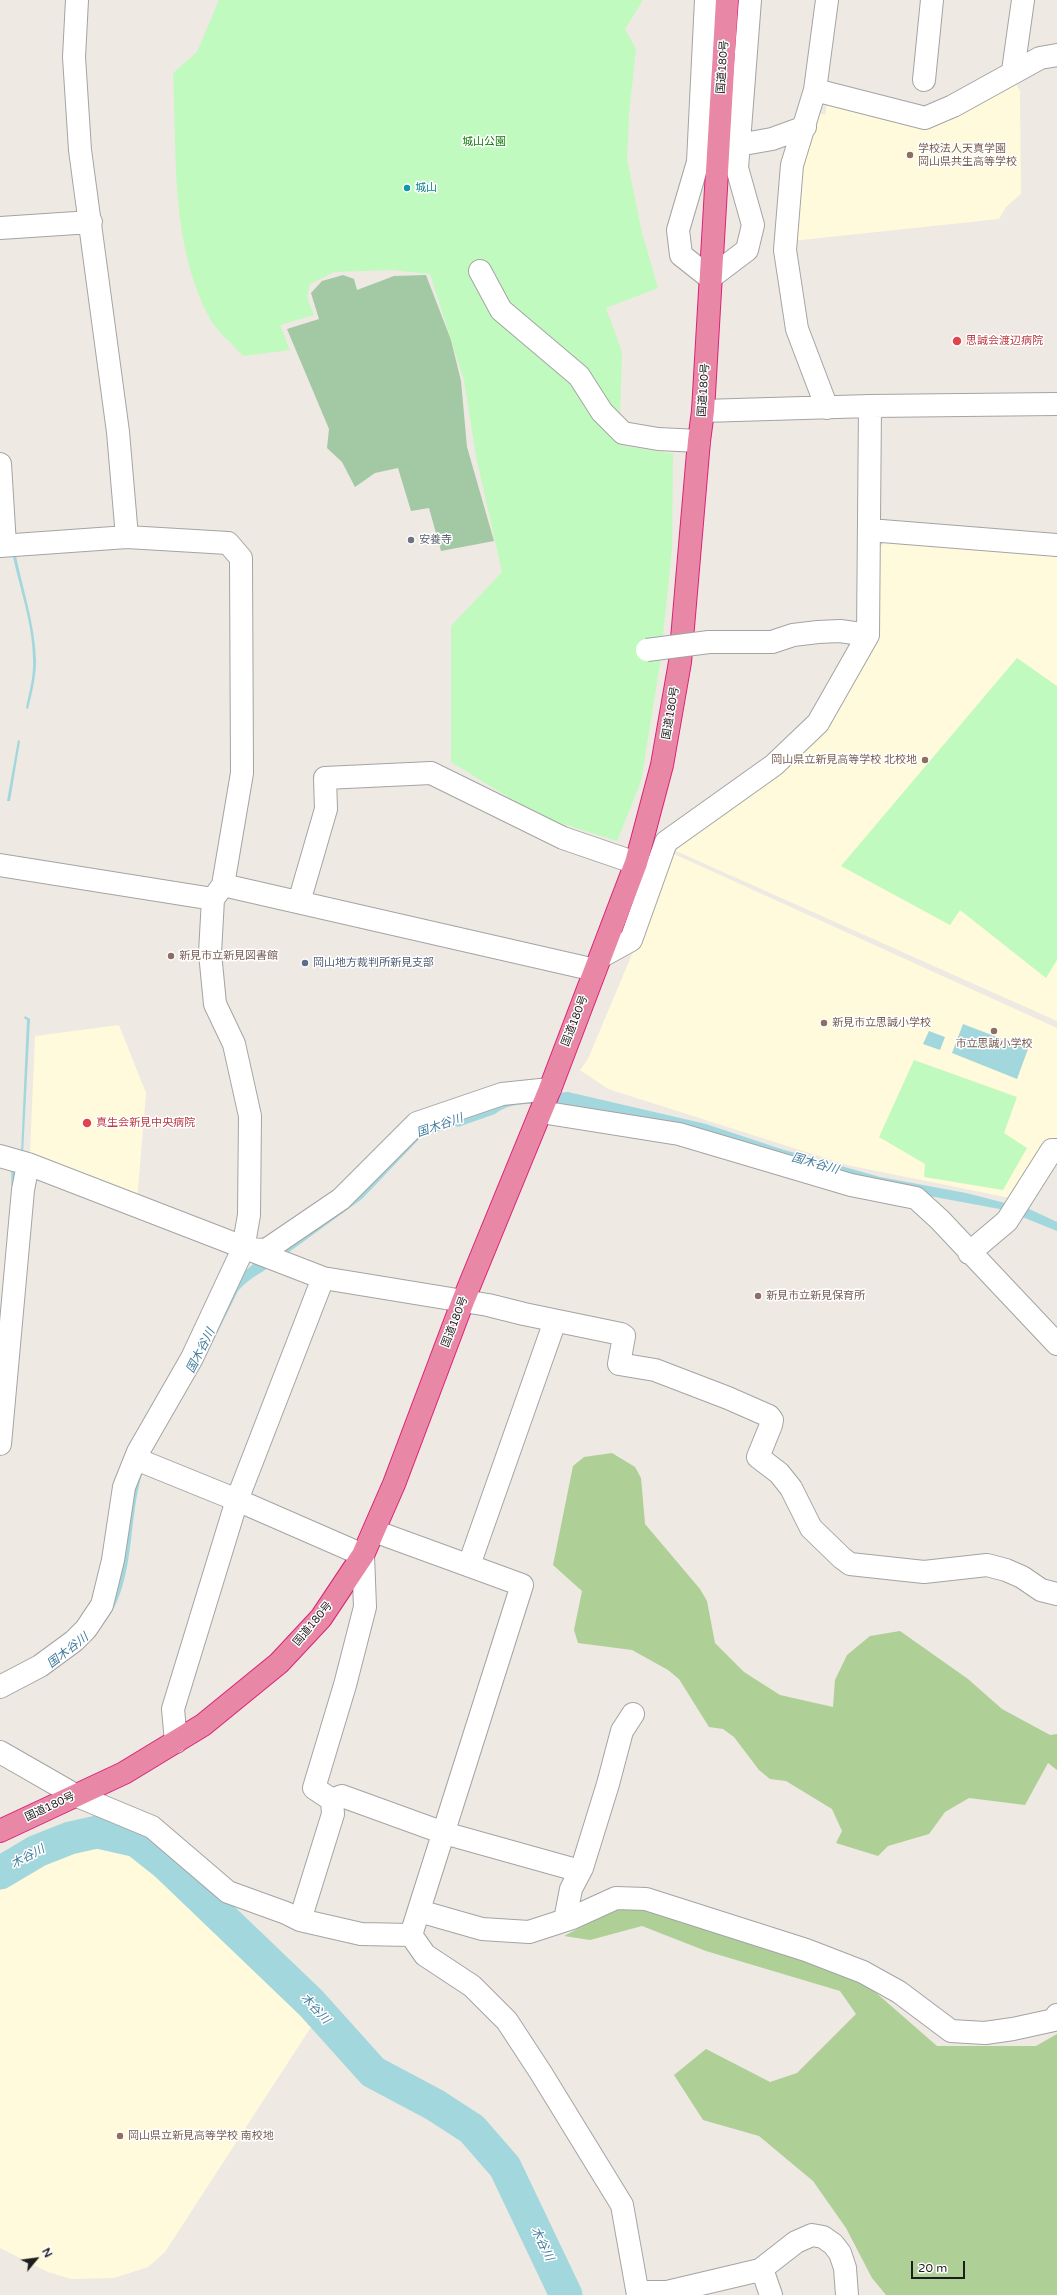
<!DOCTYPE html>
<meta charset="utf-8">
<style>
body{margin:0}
#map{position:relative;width:1057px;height:2295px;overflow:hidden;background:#eee9e2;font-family:"Varela Round",sans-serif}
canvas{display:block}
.north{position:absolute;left:16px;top:2239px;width:40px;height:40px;-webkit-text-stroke:3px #fff;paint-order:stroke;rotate:61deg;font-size:11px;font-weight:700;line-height:16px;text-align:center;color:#1d1d1d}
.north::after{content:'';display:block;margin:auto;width:14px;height:18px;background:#1d1d1d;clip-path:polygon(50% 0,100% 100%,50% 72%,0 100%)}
.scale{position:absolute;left:911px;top:2261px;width:54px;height:18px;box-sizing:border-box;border:2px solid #1d1d1d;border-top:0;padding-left:5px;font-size:12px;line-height:14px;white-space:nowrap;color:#1d1d1d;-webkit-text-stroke:3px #fff;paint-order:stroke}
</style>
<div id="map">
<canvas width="1057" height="2295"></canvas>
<div class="north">N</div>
<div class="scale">20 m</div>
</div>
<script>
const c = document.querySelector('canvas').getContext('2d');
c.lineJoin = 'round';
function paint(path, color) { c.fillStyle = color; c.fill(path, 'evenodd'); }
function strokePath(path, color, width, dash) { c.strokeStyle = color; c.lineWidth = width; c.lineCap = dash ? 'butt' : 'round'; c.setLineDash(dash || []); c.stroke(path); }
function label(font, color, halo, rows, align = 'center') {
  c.font = font + ' "Varela Round","Noto Sans JP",sans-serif'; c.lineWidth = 3; c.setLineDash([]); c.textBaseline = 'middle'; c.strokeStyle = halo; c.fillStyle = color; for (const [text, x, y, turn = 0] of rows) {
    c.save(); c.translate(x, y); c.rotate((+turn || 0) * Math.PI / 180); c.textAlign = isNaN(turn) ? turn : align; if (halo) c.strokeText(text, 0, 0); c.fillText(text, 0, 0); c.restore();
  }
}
paint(new Path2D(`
 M 1014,80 L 1020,91 L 1021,194 L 1006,207 L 999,219 L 792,241 L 798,162 L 817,126 L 819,113 L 825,115 L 828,99 L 921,122 Z
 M 890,537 L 1057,551 L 1057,1021 L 676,851 L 684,837 L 771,781 L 817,739 L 829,721 L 874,638 L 873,553 Z
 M 674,854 L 1057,1028 L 1057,1143 L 1045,1139 L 1010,1198 L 847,1165 L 608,1089 L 580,1070 L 588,1059 Z
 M 119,1025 L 146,1093 L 137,1202 L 28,1157 L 30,1153 L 35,1036 Z
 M 86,1847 L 122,1850 L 148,1867 L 313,2024 L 165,2252 L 148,2267 L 114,2278 L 71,2279 L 48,2272 L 0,2248 L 0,1890 L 57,1856 Z`), '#fffadb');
paint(new Path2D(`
 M 612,1453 L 635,1467 L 641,1478 L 645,1524 L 700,1589 L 707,1601 L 715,1643 L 744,1672 L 780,1695 L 833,1707 L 835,1680 L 847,1655 L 870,1636 L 900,1631 L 968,1679 L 1002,1709 L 1050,1735 L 1057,1734 L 1057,1770 L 1048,1763 L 1025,1805 L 969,1798 L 945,1812 L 929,1834 L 888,1846 L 878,1856 L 836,1843 L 842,1831 L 832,1809 L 786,1781 L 770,1779 L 759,1770 L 734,1737 L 723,1729 L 709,1727 L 679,1679 L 668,1670 L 632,1650 L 578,1643 L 574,1630 L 582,1591 L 553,1565 L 573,1466 L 584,1457 Z
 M 621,1906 L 652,1909 L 858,1977 L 937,2046 L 1036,2046 L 1057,2034 L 1057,2295 L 886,2295 L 872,2278 L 846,2228 L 813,2181 L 759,2136 L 703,2120 L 674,2075 L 706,2049 L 770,2082 L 797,2073 L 856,2014 L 840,1991 L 706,1951 L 642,1926 L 590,1940 L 564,1936 Z`), '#aecf96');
paint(new Path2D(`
 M 343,275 L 354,279 L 357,290 L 394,276 L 426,275 L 451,340 L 461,381 L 467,447 L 494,541 L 441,551 L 429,508 L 411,511 L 398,468 L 375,473 L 355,487 L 342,462 L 327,448 L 329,429 L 287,329 L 319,319 L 311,293 L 322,281 Z`), '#a3c8a4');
paint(new Path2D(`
 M 219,0 L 643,0 L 625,29 L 636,49 L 629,114 L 627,159 L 642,233 L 658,288 L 606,308 L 622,352 L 619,445 L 673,454 L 672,549 L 660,664 L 641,781 L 617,841 L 541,817 L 451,762 L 451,626 L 502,572 L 476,456 L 464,380 L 430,274 L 391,270 L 334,272 L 310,284 L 307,297 L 314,315 L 280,325 L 290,350 L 243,356 C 233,344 216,331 209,317 C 170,243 177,154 173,73 L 197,52 Z
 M 1017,658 L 1057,686 L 1057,960 L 1046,978 L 960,910 L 950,925 L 841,866 Z
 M 914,1060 L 1017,1097 L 1004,1133 L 1027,1148 L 1003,1190 L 924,1177 L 925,1164 L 879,1137 Z`), '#c0fabe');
paint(new Path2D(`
 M 15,551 C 22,587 35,624 36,660 C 36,677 32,693 28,709 L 26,708 C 29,692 34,676 33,660 C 33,623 19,587 12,552 Z
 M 18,740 L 20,741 L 10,801 L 7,801 Z
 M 25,1016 L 30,1019 L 23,1154 L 21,1152 L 27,1020 L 24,1018 Z
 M 963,1024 L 1028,1049 L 1017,1079 L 952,1053 Z
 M 929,1031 L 945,1037 L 940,1050 L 923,1044 Z
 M 568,1092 L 706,1124 L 781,1149 L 880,1177 L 966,1193 L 1005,1203 L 1010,1200 L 1057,1222 L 1057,1231 L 1005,1210 L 913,1193 L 567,1107 C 544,1105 514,1099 495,1114 L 458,1127 L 456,1126 L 422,1136 L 362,1199 L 285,1255 C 270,1270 251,1275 238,1291 L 202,1364 L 199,1364 C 184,1402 156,1433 143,1471 C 126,1522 138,1596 94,1634 L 87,1632 L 123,1507 L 239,1276 L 417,1127 L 514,1096 Z`), '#a2d7dd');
strokePath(new Path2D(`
 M 14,1184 L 14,1172`), '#a2d7dd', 5.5);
strokePath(new Path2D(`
 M 0,1873 L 37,1851 L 70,1838 L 97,1832 L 137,1841 L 166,1864 L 311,2003 L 373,2072 L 435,2105 L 472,2129 L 505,2167 L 566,2295`), '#a2d7dd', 33);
const minor = new Path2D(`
 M 77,0 L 74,57 L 80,150 L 118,432 L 127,537
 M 706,0 L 698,162 L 678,230 L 681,255 L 710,278 L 747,250 L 753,225 L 737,168 L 750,0
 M 827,0 L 815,90 L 792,165 L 785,250 L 797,329 L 827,408
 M 1013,71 L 1023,0
 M 924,80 L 932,0
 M 815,90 L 925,118 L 953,106 L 1040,58 L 1057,55
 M 738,145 L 772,139 L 805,127
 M 0,228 L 91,222
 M 480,271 L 501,310 L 579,376 L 602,412 L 623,433 L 658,439 L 699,441
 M 703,411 L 870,406 L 1057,404
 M 0,464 L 5,545
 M 869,530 L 1057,545
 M 0,546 L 127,537 L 228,543 L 241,558 L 242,773 L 223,885 L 213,899 L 210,953 L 215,1004 L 234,1044 L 250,1116 L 249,1215 L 243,1249 L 192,1358 L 138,1452 L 124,1487 L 113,1560 L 102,1605 L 86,1629 L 74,1641 L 40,1666 L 0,1687
 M 709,642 L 772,642 L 793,635 L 818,632 L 840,631 L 868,635
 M 0,865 L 213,899
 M 223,885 L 595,970
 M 299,902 L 326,809 L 325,778 L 431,773 L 563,838 L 636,863
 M 602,956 L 631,940 L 666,842 L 774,765 L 818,723 L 868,635 L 870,406
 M 541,1112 L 679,1134 L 851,1185 L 916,1198 L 940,1220 L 1057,1344
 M 0,1156 L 28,1164 L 323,1278 L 488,1305 L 524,1314 L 621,1334 L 624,1336 L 619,1364 L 655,1370 L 728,1398 L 769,1416 L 772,1420 L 771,1425 L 758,1457 L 779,1473 L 791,1488 L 811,1528 L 842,1558 L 850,1564 L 924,1572 L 987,1565 L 1006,1570 L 1022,1577 L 1041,1590 L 1057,1594
 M 246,1249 L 266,1250 L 341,1199 L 417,1123 L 502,1094 L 550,1089
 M 969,1253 L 1007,1221 L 1052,1150 L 1057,1150
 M 0,1444 L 23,1190 L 28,1164
 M 136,1459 L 237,1500 L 363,1555 L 365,1607 L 345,1685 L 314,1788 L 332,1800 L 333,1814 L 300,1920
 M 374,1531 L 522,1585 L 411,1935
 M 469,1565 L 555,1321
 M 176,1742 L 173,1709 L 237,1500 L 323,1278
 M 0,1752 L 75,1795 L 152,1827 L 228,1892 L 286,1913 L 300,1920 L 361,1934 L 411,1935
 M 332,1800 L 342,1796 L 444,1833 L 580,1871
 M 419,1911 L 482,1929 L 529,1932 L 572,1918 L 616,1898 L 646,1899 L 806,1950 L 863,1972 L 899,1992 L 951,2031 L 985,2033 L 1013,2029 L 1054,2020 L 1057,2015
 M 565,1920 L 571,1889 L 582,1868 L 608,1784 L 622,1731 L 633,1714
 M 411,1935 L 425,1955 L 472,1986 L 507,2021 L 541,2073 L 622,2205 L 638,2295
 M 762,2269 L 771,2295
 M 638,2292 L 667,2292 L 760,2270 L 796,2242 L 812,2235 L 823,2237 L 833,2244 L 840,2253 L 845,2268 L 847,2295`);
const highway = new Path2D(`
 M 0,1831 L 124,1773 L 203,1725 L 279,1663 L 321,1618 L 363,1555 L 394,1484 L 463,1301 L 550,1089 L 636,863 L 662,765 L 680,662 L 699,441 L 703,411 L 727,0`);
strokePath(minor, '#a4a4a4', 24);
strokePath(highway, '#db2178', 24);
strokePath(minor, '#fff', 22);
strokePath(highway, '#e888a6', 22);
const minorBridge = new Path2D(`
 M 647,650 L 709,642`);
strokePath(minorBridge, '#a4a4a4', 24, []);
strokePath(minorBridge, '#fff', 22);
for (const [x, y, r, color] of [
 [910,155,4,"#8d6e63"],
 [407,188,4,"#0f9aa8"],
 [957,341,5,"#e0444e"],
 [411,540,4,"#6b7280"],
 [925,760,4,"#8d6e63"],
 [171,956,4,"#8d6e63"],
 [305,963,4,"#5c6f8a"],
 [824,1023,4,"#8d6e63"],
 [994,1031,4,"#8d6e63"],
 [87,1123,5,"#e0444e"],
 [758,1296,4,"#8d6e63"],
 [120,2136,4,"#8d6e63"]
]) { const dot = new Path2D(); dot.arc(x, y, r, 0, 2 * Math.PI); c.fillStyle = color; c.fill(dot); strokePath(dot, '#fff', 1.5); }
label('11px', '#1d1d1d', '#fff', [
 ["国道180号",723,67,-86],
 ["国道180号",704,390,-86],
 ["国道180号",671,713,-80],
 ["国道180号",575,1021,-69],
 ["国道180号",455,1322,-69],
 ["国道180号",313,1624,-50],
 ["国道180号",50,1807,-25]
]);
label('11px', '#0e7c09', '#fff', [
 ["城山公園",484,142]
]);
label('11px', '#785e54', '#fff', [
 ["学校法人天真学園",918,149],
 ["岡山県共生高等学校",918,162],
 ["岡山県立新見高等学校 北校地",917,760,"right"],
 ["新見市立新見図書館",179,956],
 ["新見市立思誠小学校",832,1023],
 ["市立思誠小学校",994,1044,"center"],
 ["新見市立新見保育所",766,1296],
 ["岡山県立新見高等学校 南校地",128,2136]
], 'left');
label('11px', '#0d838f', '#fff', [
 ["城山",415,188]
], 'left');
label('11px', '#be3a42', '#fff', [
 ["思誠会渡辺病院",966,341],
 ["真生会新見中央病院",96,1123]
], 'left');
label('11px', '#5b616d', '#fff', [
 ["安養寺",419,540]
], 'left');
label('11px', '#4e5e75', '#fff', [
 ["岡山地方裁判所新見支部",313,963]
], 'left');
label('italic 12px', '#427c9e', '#fff', [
 ["国木谷川",440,1126,-19],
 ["国木谷川",815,1164,16],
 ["国木谷川",201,1351,-63],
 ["国木谷川",68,1651,-38],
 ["木谷川",28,1857,-28],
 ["木谷川",315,2009,47],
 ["木谷川",542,2244,64]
]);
</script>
